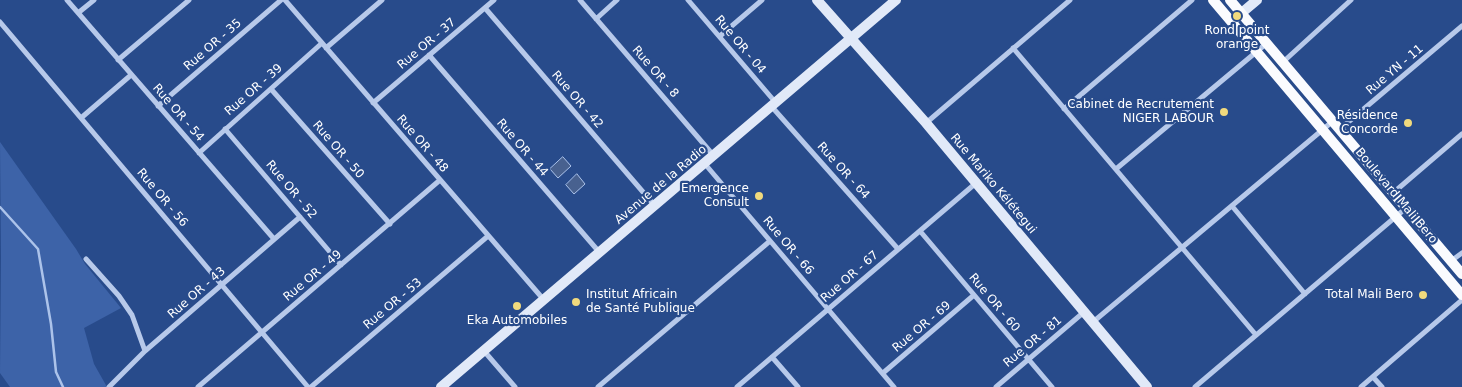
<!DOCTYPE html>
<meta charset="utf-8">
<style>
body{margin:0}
canvas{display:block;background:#284b8b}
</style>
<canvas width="1462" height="387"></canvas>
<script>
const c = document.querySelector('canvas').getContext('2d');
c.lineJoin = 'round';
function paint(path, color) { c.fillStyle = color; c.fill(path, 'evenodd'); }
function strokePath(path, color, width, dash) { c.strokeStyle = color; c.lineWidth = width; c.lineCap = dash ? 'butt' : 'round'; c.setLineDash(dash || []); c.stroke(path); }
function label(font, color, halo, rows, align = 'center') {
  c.font = font + ' "DejaVu Sans",sans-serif'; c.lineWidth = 4.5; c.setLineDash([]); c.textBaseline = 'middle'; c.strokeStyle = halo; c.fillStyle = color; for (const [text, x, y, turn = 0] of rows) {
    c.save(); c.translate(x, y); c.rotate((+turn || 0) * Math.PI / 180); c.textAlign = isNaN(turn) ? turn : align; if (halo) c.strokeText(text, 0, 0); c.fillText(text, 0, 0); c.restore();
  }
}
paint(new Path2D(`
 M 0,142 L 76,249 L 85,264 L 121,308 L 84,328 L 94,364 L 107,387 L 10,387 L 0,373 L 1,257 Z`), '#3d63a8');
const water = new Path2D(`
 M 563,157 L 571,166 L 558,178 L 550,169 Z
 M 577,174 L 585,184 L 574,194 L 566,185 Z`);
paint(water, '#48618f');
strokePath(water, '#acc3ea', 1);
strokePath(new Path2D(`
 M 0,207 L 38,249 L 51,324 L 56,372 L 63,387`), '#acc3ea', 2.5);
strokePath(new Path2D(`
 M 67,0 L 274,239
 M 285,0 L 544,300
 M 580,0 L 714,156
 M 688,0 L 776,103
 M 485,8 L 655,206
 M 78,13 L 94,0
 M 596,19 L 617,0
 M 0,22 L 308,387
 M 720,36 L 762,0
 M 326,48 L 382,0
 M 1013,48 L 1256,335
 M 429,55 L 600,253
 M 118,60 L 189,0
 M 1283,62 L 1351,0
 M 271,89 L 390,224
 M 373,103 L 494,0
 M 158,106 L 281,0
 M 772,107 L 898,249
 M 1064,109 L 1192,0
 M 81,118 L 131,75
 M 926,123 L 1070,0
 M 225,129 L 341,265
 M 1340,129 L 1462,26
 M 199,153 L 322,43
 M 705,164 L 894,387
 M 1116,169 L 1267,43
 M 1393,193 L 1462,134
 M 1232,206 L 1305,294
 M 920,231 L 1052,387
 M 86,259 L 119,296 L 132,315 L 145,351
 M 1451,261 L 1462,253
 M 1093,322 L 1333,121
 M 484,351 L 515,387
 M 772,357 L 798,387
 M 883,373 L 974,295
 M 1373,377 L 1382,387
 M 109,387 L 145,351 L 300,217
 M 198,387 L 440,180
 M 311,387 L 488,236
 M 598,387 L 770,241
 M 737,387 L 976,183
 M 996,387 L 1084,312
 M 1195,387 L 1406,208
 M 1361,387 L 1462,300`), '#b7c9ea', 5);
strokePath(new Path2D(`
 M 817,0 L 926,123 L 1147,387
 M 1232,21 L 1257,0
 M 441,387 L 896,0`), '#e1e9f8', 10);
strokePath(new Path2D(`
 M 1213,0 L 1462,295
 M 1230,0 L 1462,274`), '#fafbfe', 10);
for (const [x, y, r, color] of [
 [1237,16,5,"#f1da7d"],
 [1224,112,5,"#f1da7d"],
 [1408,123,5,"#f1da7d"],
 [759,196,5,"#f1da7d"],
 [1423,295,5,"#f1da7d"],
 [576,302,5,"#f1da7d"],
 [517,306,5,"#f1da7d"]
]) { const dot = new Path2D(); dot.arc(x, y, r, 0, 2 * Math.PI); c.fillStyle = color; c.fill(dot); strokePath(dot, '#284b8b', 2); }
label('12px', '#fff', '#284b8b', [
 ["Rond point",1237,31,"center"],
 ["orange",1237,45,"center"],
 ["Cabinet de Recrutement",1214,105],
 ["NIGER LABOUR",1214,119],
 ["Résidence",1398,116],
 ["Concorde",1398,130],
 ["Emergence",749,189],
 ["Consult",749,203],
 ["Institut Africain",586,295,"left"],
 ["de Santé Publique",586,309,"left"],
 ["Total Mali Bero",1413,295],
 ["Eka Automobiles",517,321,"center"]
], 'right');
label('12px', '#fff', '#284b8b', [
 ["Rue OR - 37",427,44,-40],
 ["Rue OR - 35",213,45,-41],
 ["Rue OR - 04",740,45,50],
 ["Rue YN - 11",1395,70,-40],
 ["Rue OR - 8",655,72,49],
 ["Rue OR - 39",254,90,-41],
 ["Rue OR - 42",577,100,49],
 ["Rue OR - 54",178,113,49],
 ["Rue OR - 48",422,144,49],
 ["Rue OR - 44",522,148,49],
 ["Rue OR - 50",338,150,49],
 ["Rue OR - 64",843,171,48],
 ["Rue Mariko Kélétegui",993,184,50],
 ["Avenue de la Radio",661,185,-40],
 ["Rue OR - 52",291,190,50],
 ["Boulevard Mali Bero",1396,196,50],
 ["Rue OR - 56",162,198,50],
 ["Rue OR - 66",788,246,50],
 ["Rue OR - 49",313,276,-40],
 ["Rue OR - 67",850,277,-41],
 ["Rue OR - 43",197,293,-41],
 ["Rue OR - 60",994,303,50],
 ["Rue OR - 53",393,304,-40],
 ["Rue OR - 69",922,327,-40],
 ["Rue OR - 81",1033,342,-40]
]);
</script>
